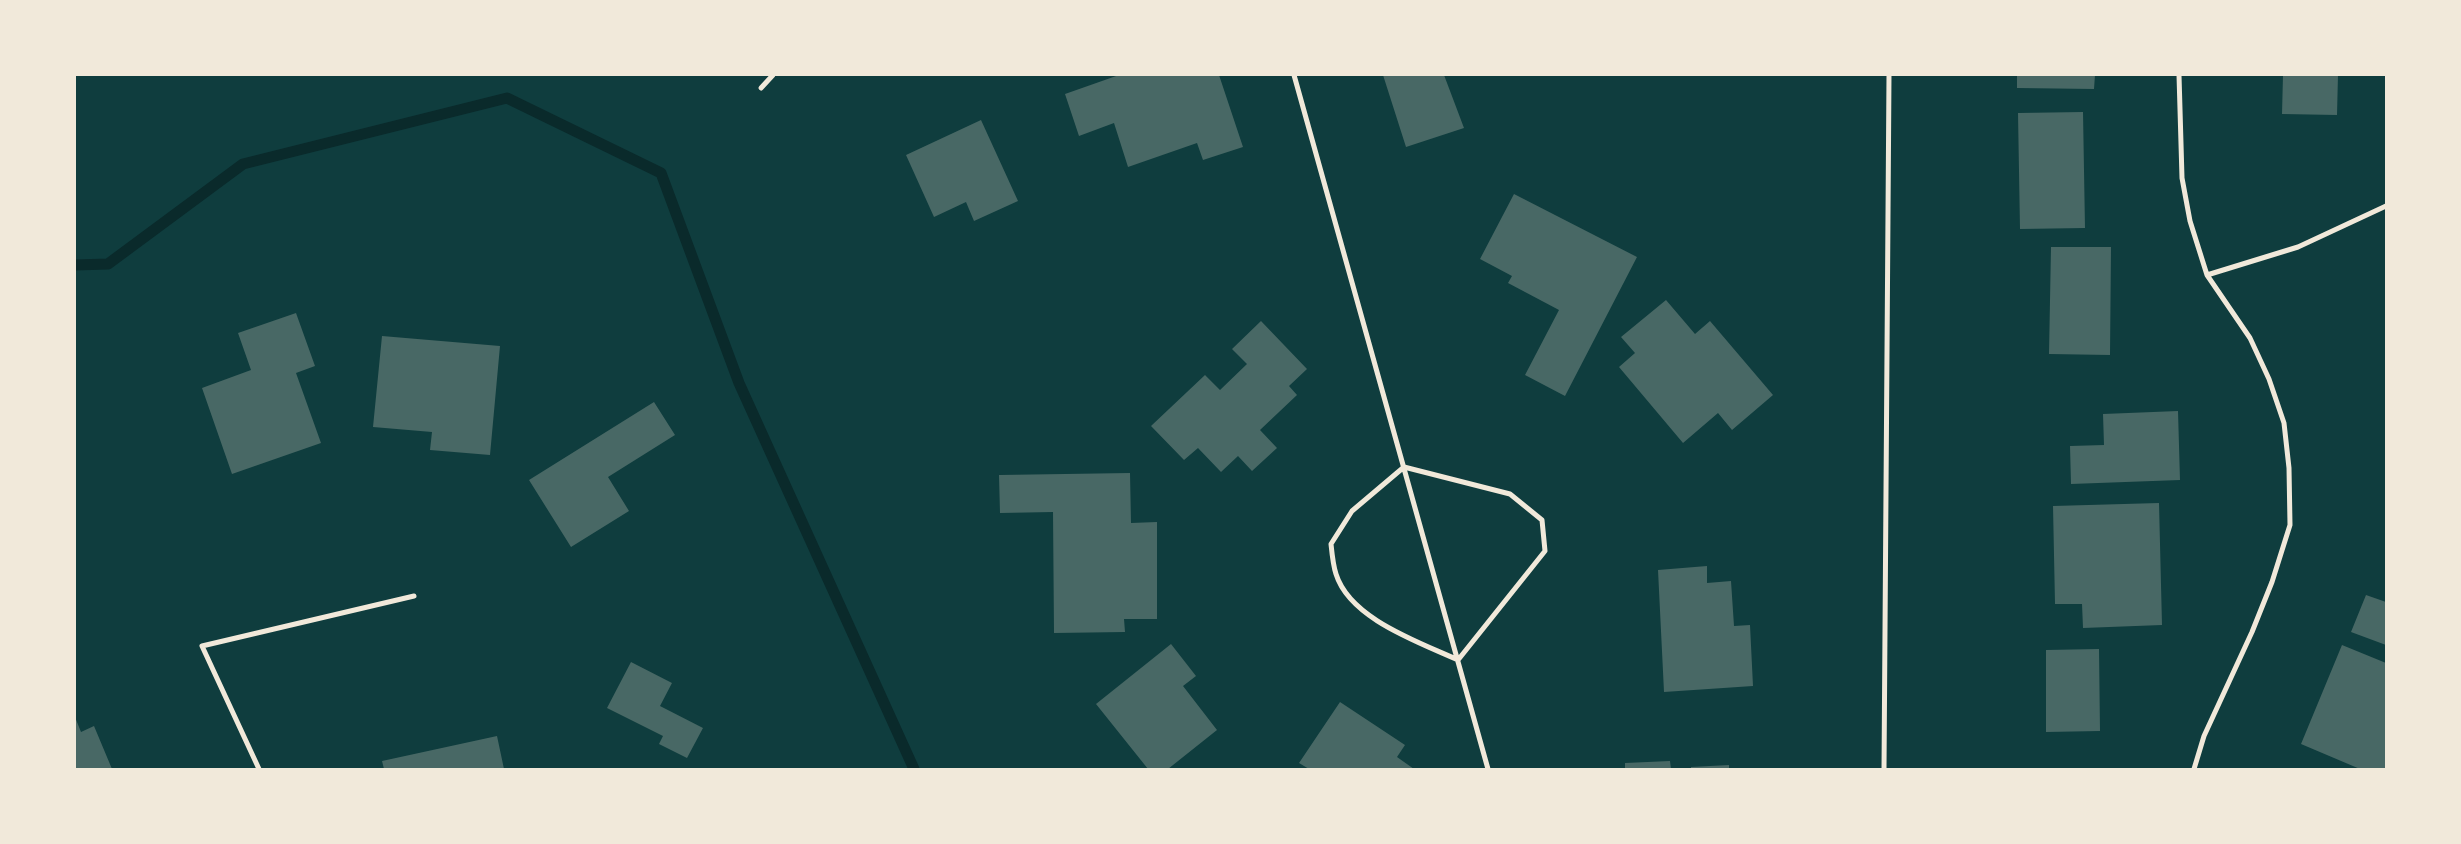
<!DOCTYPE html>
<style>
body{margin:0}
#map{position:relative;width:2461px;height:844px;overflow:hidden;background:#0f3d3e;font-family:"Public Sans",sans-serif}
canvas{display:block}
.frame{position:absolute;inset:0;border:76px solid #f1e9da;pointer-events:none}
</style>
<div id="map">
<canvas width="2461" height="844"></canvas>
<div class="frame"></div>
</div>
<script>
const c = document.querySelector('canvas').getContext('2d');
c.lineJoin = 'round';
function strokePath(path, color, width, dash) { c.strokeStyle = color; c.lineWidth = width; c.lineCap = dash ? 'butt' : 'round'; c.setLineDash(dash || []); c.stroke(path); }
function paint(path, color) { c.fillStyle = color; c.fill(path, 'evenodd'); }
strokePath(new Path2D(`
 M 75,265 L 108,264 L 243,164 L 507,98 L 661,173 L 739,383 L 914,769`), '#0a2a2b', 11);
paint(new Path2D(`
 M 1119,75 L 1219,75 L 1243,147 L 1203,160 L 1197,143 L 1128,167 L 1114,123 L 1079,136 L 1065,94 Z
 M 1383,75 L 1444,75 L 1464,128 L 1406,147 Z
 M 2017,75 L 2095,75 L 2094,89 L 2017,88 Z
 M 2283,75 L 2338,75 L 2337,115 L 2282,114 Z
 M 2083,112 L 2085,228 L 2020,229 L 2018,113 Z
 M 981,120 L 1018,201 L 974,221 L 966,202 L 934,217 L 906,155 Z
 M 1514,194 L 1637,257 L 1565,396 L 1525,375 L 1559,310 L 1508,283 L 1512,276 L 1480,259 Z
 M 2051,247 L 2111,247 L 2110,355 L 2049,354 Z
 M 1666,300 L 1695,334 L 1710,321 L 1773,395 L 1732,430 L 1718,413 L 1683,443 L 1619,367 L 1635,353 L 1621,337 Z
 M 296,313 L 315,366 L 296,373 L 321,443 L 232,474 L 202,388 L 251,370 L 238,333 Z
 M 1261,321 L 1307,369 L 1289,386 L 1297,395 L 1260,430 L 1277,448 L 1252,471 L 1238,456 L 1221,472 L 1198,448 L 1184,460 L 1151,426 L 1205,375 L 1220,390 L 1247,364 L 1232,349 Z
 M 382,336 L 500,346 L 490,455 L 430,450 L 432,432 L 373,427 Z
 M 654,402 L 675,435 L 608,477 L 629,511 L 571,547 L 529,480 Z
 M 2178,411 L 2180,480 L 2071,484 L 2070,446 L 2104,445 L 2103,414 Z
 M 1130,473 L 1131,523 L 1157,522 L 1157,619 L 1124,619 L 1125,632 L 1054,633 L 1053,512 L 1000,513 L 999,475 Z
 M 2159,503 L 2162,625 L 2083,628 L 2082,604 L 2055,604 L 2053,506 Z
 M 1707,566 L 1707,583 L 1731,581 L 1734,626 L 1750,625 L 1753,686 L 1664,692 L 1658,570 Z
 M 2366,595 L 2386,602 L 2386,645 L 2351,632 Z
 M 1171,644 L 1196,676 L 1183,686 L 1217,730 L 1168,769 L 1148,769 L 1096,704 Z
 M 2342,645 L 2386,663 L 2386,769 L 2360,769 L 2301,744 Z
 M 2099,649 L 2100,731 L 2046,732 L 2046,650 Z
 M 631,662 L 672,683 L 660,706 L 703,728 L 687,758 L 659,744 L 663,736 L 607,708 Z
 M 1340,702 L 1405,745 L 1397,757 L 1414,769 L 1309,769 L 1299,763 Z
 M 75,717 L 81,732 L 94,726 L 112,769 L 75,769 Z
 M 497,736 L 504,769 L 384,769 L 382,761 Z
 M 1670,761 L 1671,769 L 1625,769 L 1625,763 Z
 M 1729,765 L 1729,769 L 1691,769 L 1691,767 Z`), '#486865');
strokePath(new Path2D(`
 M 1294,75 L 1488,769
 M 2179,75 L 2182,178 L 2190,221 L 2207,275 L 2250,338 L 2269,379 L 2284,423 L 2289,468 L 2290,525 L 2272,582 L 2252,632 L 2204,736 L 2194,769
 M 761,88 L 773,75
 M 2207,275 L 2298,247 L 2386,206
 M 1404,467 L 1510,494 L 1542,520 L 1545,551 L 1458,660 C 1419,642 1350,619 1336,574 C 1333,565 1332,554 1331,544 L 1352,511 Z
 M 259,769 L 202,646 L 414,596
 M 1884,769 L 1889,75`), '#f1e9da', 5);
</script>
